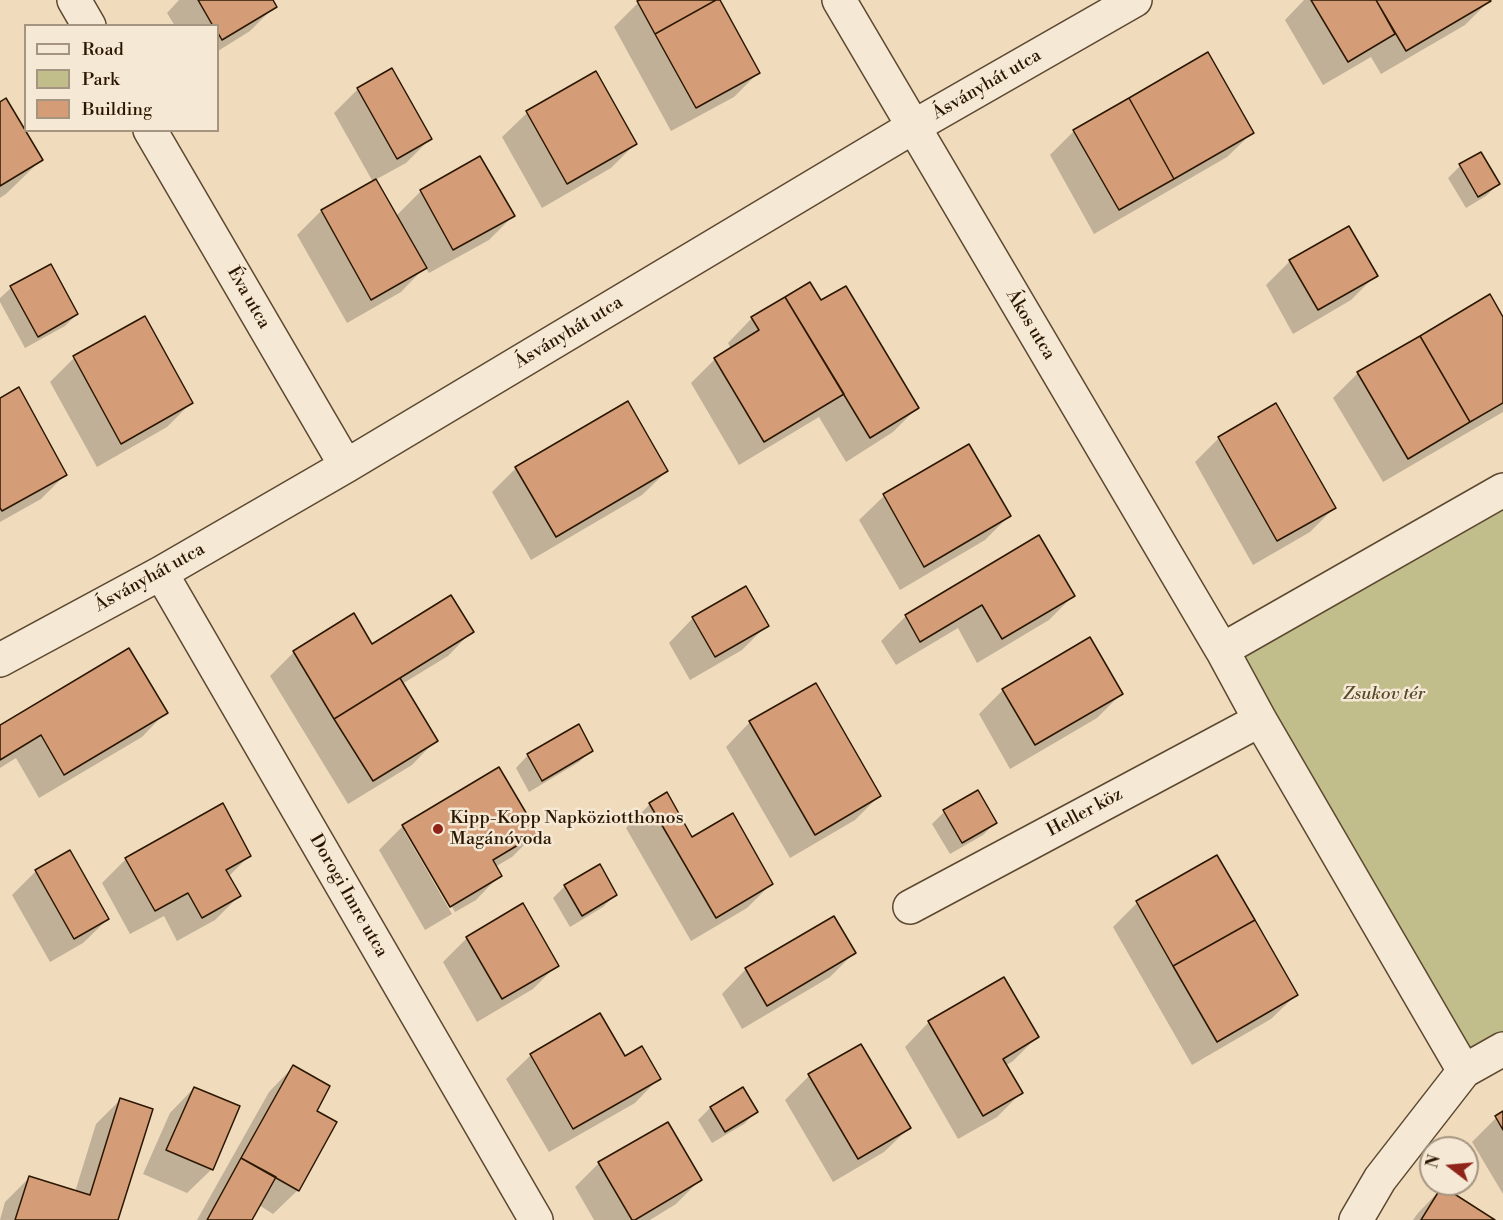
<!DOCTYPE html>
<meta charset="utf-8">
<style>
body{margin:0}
#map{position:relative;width:1503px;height:1220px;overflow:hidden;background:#f0dcbd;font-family:"Libre Bodoni",serif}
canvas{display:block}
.legend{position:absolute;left:24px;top:24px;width:195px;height:108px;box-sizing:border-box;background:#f5e8d4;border:2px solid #a49480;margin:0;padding:8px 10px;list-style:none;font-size:18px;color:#2b1701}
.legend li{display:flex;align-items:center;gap:12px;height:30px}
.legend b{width:30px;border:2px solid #a49480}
.north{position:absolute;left:1419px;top:1136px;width:60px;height:60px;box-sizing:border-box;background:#f5e8d4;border:2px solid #a49480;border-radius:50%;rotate:286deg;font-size:16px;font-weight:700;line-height:24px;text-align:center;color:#2b1701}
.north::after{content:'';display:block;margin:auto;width:21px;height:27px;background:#8f2418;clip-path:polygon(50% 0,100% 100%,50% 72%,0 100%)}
</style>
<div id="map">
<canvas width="1503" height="1220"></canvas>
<ul class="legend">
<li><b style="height:8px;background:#f5e8d4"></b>Road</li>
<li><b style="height:16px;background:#c1be8c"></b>Park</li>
<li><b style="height:16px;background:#d49d78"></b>Building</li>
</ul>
<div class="north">N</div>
</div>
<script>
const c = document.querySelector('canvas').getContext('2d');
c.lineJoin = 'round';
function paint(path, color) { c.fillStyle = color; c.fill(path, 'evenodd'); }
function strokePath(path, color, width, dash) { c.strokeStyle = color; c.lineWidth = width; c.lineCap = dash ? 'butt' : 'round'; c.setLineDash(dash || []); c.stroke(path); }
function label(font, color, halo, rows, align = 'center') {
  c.font = font + ' "Libre Bodoni",serif'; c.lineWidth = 5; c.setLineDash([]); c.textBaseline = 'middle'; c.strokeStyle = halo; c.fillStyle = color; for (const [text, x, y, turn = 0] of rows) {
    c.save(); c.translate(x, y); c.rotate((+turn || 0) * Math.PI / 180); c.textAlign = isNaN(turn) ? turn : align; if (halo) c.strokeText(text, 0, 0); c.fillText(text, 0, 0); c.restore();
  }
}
paint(new Path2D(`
 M 1503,490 L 1503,1049 L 1464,1071 L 1222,650 Z`), '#c1be8c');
paint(new Path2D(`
 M 179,0 L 271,0 L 275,6 L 250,31 L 218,51 L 218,26 L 175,26 L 167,13 Z
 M 643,0 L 718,0 L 758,73 L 734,97 L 671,131 L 614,27 L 638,3 Z
 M 1304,0 L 1488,0 L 1489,1 L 1465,25 L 1381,74 L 1371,57 L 1323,85 L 1285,20 Z
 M 595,73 L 635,144 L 611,168 L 542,208 L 502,137 L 527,113 Z
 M 358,89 L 430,139 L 406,163 L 375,180 L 396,216 L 421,191 L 513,216 L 489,240 L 429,273 L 425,267 L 401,292 L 347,323 L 297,235 L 321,211 L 373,182 L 334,113 Z
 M 0,104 L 41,160 L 6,194 L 0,198 Z
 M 1074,131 L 1252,133 L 1227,157 L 1094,234 L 1050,155 Z
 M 1460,166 L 1498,184 L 1486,196 L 1466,208 L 1448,178 Z
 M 1290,261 L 1376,275 L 1351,300 L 1293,334 L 1266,285 Z
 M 50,266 L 77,314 L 65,326 L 25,348 L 0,302 L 0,298 L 11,288 Z
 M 1489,296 L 1503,320 L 1503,412 L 1383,482 L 1333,398 L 1358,373 Z
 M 821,302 L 917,408 L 893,432 L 846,462 L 819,417 L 739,465 L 691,383 L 715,359 L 731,349 L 728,343 L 752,318 Z
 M 74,358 L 191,403 L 167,427 L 97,467 L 50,382 Z
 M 0,400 L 65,475 L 41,499 L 0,522 Z
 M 1219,438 L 1334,508 L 1310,532 L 1253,565 L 1195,462 Z
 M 969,446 L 1009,516 L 985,540 L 900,590 L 859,520 L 884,496 Z
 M 516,468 L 667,471 L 642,495 L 531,560 L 492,492 Z
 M 1039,537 L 1073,596 L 1049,620 L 977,663 L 958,628 L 896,665 L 881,641 L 906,616 Z
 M 745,588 L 767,625 L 742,650 L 690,680 L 669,643 L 693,618 Z
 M 472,631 L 448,656 L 402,684 L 436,740 L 412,765 L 348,804 L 270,676 L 294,652 L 372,646 Z
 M 815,685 L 879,796 L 855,820 L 790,858 L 726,747 L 750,722 Z
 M 1003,690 L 1121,694 L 1097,718 L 1010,769 L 979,714 Z
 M 166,712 L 142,737 L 39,798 L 16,758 L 0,768 L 0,726 Z
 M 592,750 L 579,762 L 529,792 L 516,768 L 528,755 Z
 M 650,804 L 692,839 L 771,884 L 747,908 L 691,941 L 626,828 Z
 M 944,812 L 995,823 L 983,835 L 950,854 L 932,824 Z
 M 403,826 L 536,833 L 512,857 L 495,867 L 500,875 L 476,900 L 455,912 L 407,831 L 404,831 L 452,914 L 425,930 L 379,850 Z
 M 250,855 L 228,877 L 239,896 L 215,920 L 177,941 L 164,916 L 130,934 L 102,883 L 126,859 Z
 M 36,871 L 108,919 L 83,943 L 50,962 L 12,895 Z
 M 565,886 L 615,895 L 603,907 L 570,927 L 553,898 Z
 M 1137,903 L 1296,995 L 1271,1019 L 1192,1065 L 1113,927 Z
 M 467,938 L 557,965 L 533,989 L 477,1022 L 443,962 Z
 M 854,953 L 830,977 L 742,1029 L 722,994 L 746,969 Z
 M 929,1022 L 1037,1037 L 1013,1061 L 1005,1066 L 1021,1093 L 997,1117 L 958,1139 L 905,1047 Z
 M 531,1055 L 624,1058 L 659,1078 L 635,1103 L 549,1152 L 506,1079 Z
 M 293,1067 L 315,1111 L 298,1190 L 273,1214 L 259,1205 L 251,1220 L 197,1220 L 269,1092 Z
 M 809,1076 L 909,1128 L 884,1152 L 833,1182 L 785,1100 Z
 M 194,1088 L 212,1169 L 187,1193 L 143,1174 L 170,1113 Z
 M 743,1089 L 756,1112 L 744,1124 L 712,1143 L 698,1120 L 710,1108 Z
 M 120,1100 L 116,1220 L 0,1220 L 5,1202 L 29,1178 L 75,1192 L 96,1124 Z
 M 1503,1113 L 1503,1194 L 1472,1142 L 1496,1118 Z
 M 599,1163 L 700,1180 L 676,1204 L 650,1220 L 594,1220 L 575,1187 Z
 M 1442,1188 L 1492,1220 L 1413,1220 L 1418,1213 Z`), '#0003');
const building = new Path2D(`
 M 198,0 L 273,0 L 277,7 L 222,40 L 218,33 L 218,26 L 213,26 Z
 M 640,0 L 716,0 L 655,34 L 637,1 Z
 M 716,0 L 720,0 L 760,73 L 696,108 L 655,34 Z
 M 1311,0 L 1376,0 L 1395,34 L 1348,62 Z
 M 1376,0 L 1490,0 L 1491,1 L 1406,51 Z
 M 1208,52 L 1254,133 L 1174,179 L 1129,98 Z
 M 392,68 L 432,139 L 397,159 L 357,88 Z
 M 596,71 L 637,144 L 567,184 L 526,111 Z
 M 6,98 L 43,160 L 0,186 L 0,102 Z
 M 1129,98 L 1174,179 L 1119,210 L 1073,130 Z
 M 1481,152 L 1500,184 L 1478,197 L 1459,164 Z
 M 480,156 L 515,216 L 453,250 L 420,190 Z
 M 376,179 L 427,268 L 371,300 L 321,210 Z
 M 1349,226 L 1378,276 L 1318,310 L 1289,260 Z
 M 51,264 L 78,314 L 38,337 L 10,286 Z
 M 810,282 L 821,300 L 846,286 L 919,408 L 870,438 L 785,297 Z
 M 1490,294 L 1503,317 L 1503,403 L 1470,422 L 1420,336 Z
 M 785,297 L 844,394 L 764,442 L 714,358 L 759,330 L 751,317 Z
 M 145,316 L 193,403 L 121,444 L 73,356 Z
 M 1420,336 L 1470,422 L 1408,459 L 1357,372 Z
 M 19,387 L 67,475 L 2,511 L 0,508 L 0,398 Z
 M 628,401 L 668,471 L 556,537 L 515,467 Z
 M 1276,403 L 1336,508 L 1277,541 L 1218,437 Z
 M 969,444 L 1011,516 L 924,567 L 883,494 Z
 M 1039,535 L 1075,596 L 1002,639 L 982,605 L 920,642 L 905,615 Z
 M 746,586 L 769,626 L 715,657 L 692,617 Z
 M 451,595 L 474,632 L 334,719 L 293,651 L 354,613 L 372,644 Z
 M 1090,637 L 1123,694 L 1035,745 L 1002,689 Z
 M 129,648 L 168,713 L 64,775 L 41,735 L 0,760 L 0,725 Z
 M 400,678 L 438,741 L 373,781 L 334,719 Z
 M 816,683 L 881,796 L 815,835 L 749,721 Z
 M 579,724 L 593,751 L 542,781 L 527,754 Z
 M 499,767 L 538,833 L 493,860 L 502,876 L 450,907 L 402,825 Z
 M 978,790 L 997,823 L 962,843 L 943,810 Z
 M 667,792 L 692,837 L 733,813 L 773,884 L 716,918 L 649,803 Z
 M 223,803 L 251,856 L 226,870 L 241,896 L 202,918 L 188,893 L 155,911 L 125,858 Z
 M 70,850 L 109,919 L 74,939 L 35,870 Z
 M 1217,855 L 1255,920 L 1173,966 L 1136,901 Z
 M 600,864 L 617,895 L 582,916 L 564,885 Z
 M 523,903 L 559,966 L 502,999 L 466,937 Z
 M 834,916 L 856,953 L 767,1006 L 745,968 Z
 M 1255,920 L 1298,995 L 1217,1042 L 1173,966 Z
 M 1004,977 L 1039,1037 L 1003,1059 L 1023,1093 L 983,1116 L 928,1021 Z
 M 600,1013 L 625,1056 L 642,1046 L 661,1079 L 573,1129 L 530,1054 Z
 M 861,1044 L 911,1128 L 858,1159 L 808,1074 Z
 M 293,1065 L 330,1086 L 317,1111 L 337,1122 L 299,1191 L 241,1158 Z
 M 194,1087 L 240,1106 L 213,1170 L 166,1150 Z
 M 743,1087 L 758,1112 L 725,1132 L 710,1107 Z
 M 120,1098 L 153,1109 L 118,1220 L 15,1220 L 29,1176 L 90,1195 Z
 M 1503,1111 L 1503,1130 L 1495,1116 Z
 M 668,1122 L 702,1180 L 635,1220 L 632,1220 L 598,1162 Z
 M 241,1158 L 276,1177 L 252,1220 L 207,1220 Z
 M 1442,1186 L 1495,1220 L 1421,1220 Z`);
paint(building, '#d49d78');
strokePath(building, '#2b1701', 1.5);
const minor = new Path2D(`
 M 74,0 L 89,26
 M 839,0 L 1222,650
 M 150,130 L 346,466
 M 161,573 L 536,1220
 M 0,660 L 161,573 L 346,466 L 913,127 L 1135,0
 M 910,907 L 1260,720
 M 1464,1071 L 1260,720 L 1222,650 L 1503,490
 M 1356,1220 L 1380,1179 L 1464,1071 L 1503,1049`);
strokePath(minor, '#5c4830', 36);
strokePath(minor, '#f5e8d4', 33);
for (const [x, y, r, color] of [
 [438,829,6,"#8f2418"]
]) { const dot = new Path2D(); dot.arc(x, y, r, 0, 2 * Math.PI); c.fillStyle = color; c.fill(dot); strokePath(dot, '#f5e8d4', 2); }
label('18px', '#2b1701', '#f5e8d4', [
 ["Ásványhát utca",987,85,-30],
 ["Éva utca",248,298,60],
 ["Ákos utca",1030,325,59],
 ["Ásványhát utca",569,333,-31],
 ["Ásványhát utca",150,578,-29],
 ["Heller köz",1085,813,-28],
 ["Dorogi Imre utca",348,896,60]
]);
label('italic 18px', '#58492b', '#f5e8d4', [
 ["Zsukov tér",1384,695]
]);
label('18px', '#2b1701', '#f5e8d4', [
 ["Kipp-Kopp Napköziotthonos",450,819],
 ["Magánóvoda",450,840]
], 'left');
</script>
